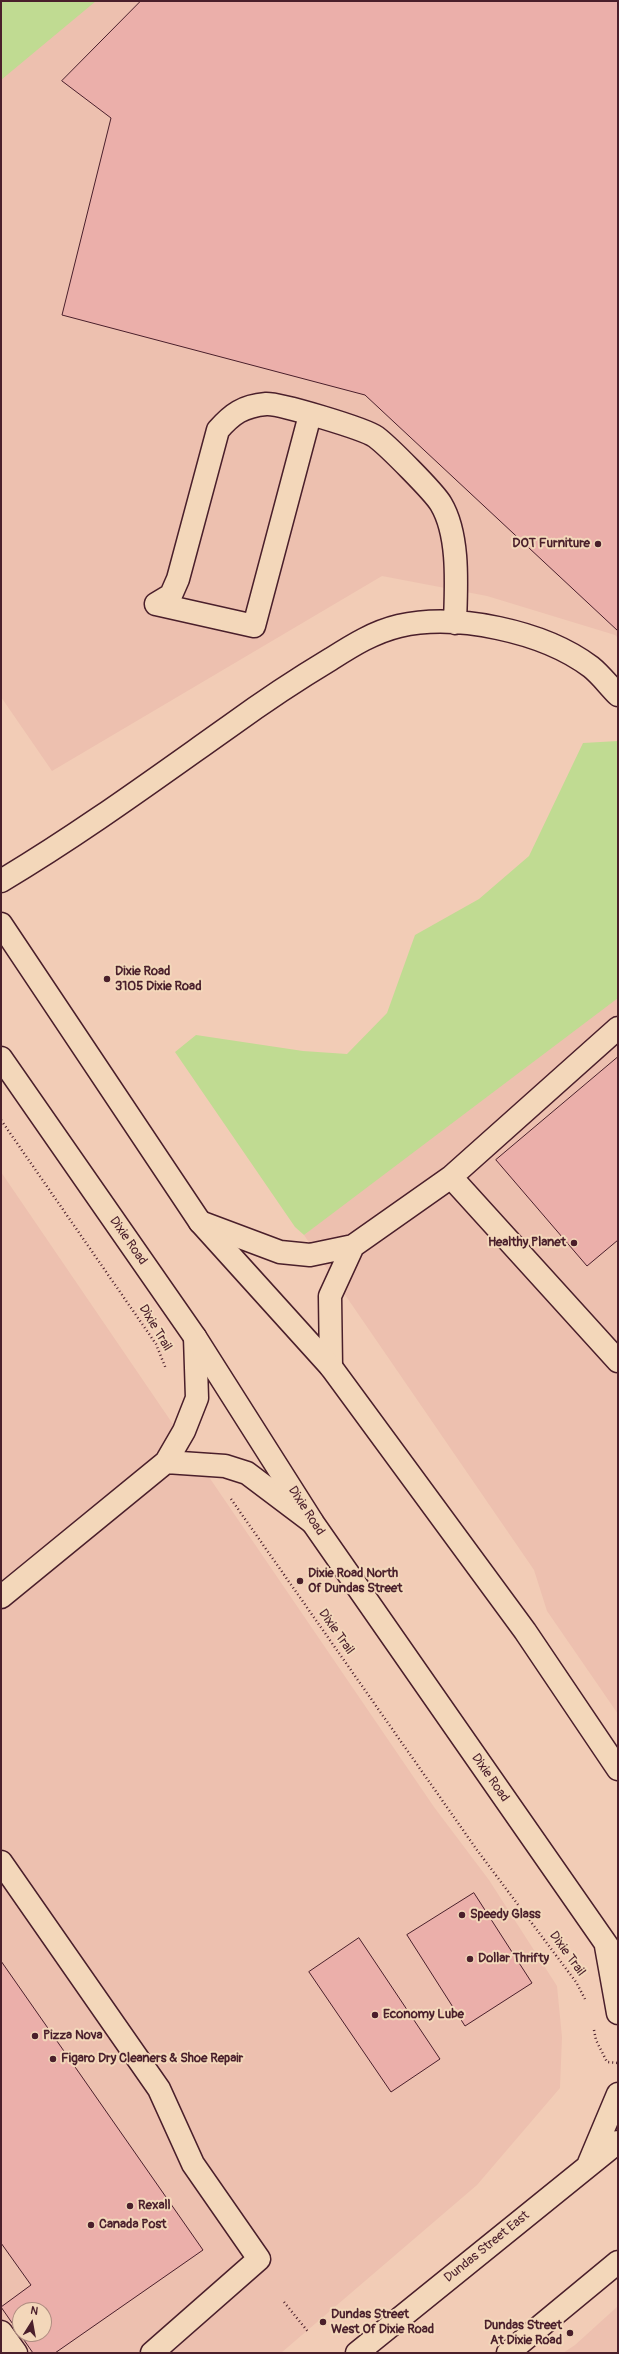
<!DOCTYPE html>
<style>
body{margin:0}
#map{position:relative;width:619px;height:2354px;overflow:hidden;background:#f2ccb6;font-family:Pangolin,sans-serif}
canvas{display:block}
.frame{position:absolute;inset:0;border:2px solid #4a1f2b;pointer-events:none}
.north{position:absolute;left:12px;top:2302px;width:40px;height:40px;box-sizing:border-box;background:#f3d7ba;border:1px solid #af8d81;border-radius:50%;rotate:11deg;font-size:11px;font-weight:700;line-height:16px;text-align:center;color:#4a1f2b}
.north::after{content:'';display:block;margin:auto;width:14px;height:18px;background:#4a1f2b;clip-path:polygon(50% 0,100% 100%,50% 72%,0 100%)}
</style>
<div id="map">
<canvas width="619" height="2354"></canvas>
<div class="frame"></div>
<div class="north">N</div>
</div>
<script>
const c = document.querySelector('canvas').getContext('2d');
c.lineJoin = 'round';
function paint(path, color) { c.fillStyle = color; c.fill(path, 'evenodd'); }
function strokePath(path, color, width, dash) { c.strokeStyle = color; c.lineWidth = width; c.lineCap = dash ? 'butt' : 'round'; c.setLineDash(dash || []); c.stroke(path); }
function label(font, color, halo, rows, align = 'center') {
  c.font = font + ' Pangolin,sans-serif'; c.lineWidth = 4; c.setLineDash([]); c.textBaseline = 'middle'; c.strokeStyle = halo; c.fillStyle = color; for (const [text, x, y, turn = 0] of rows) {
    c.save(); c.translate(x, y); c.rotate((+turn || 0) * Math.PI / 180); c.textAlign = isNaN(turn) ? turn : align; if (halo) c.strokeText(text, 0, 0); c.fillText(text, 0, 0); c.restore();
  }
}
paint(new Path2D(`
 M 73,1 L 618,1 L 618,638 L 615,635 L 487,596 L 382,576 L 52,771 L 1,697 L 1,71 Z
 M 618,977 L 618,1714 L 547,1611 L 534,1570 L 304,1235 Z
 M 1,1172 L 434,1807 L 489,1880 L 557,1986 L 562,2037 L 560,2088 L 477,2185 L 281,2353 L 1,2353 ZM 20,2310 L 44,2310 L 44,2334 L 20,2334 Z
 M 618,2306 L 618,2353 L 563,2353 L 575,2345 Z`), '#edc0af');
paint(new Path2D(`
 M 1,1 L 96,1 L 1,80 Z
 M 618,741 L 618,998 L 304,1235 L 295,1227 L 175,1052 L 196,1035 L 303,1051 L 347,1054 L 387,1013 L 415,935 L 479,899 L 529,856 L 583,743 Z`), '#c0db92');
const building = new Path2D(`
 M 141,1 L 618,1 L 618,631 L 365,395 L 62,315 L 111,118 L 62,81 Z
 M 618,1057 L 618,1240 L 587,1266 L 496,1160 Z
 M 474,1893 L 532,1983 L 465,2026 L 407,1935 Z
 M 359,1938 L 440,2059 L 391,2092 L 309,1972 Z
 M 1,1961 L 203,2250 L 55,2353 L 33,2353 L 1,2307 L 31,2285 L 1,2243 ZM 20,2310 L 44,2310 L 44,2334 L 20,2334 Z`);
paint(building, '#ebafaa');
strokePath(building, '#4a1f2b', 1);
const minor = new Path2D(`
 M 156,604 L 171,595 L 178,579 L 218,430 C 232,414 243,406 266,404 C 279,403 365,429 376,437 C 388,446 434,492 441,504 C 460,536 456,588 455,623
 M 156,604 L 254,626 L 310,415
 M 1,881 C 80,834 155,779 230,726 C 263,702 296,680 331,659 C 353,645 374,632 399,626 C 456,613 543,631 591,667 C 601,675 609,686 618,695
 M 451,1177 L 618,1361
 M 200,1222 L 280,1252 L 310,1255 L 353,1246 L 451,1177 L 618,1028
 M 331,1367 L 330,1296 L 353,1246
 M 166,1462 L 225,1466 L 247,1473 L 312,1522
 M 1,1597 L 166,1462 L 184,1431 L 197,1398 L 195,1337
 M 1,1862 L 159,2089 L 193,2164 L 259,2259 L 152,2353
 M 1,2332 L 16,2353`);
const major = new Path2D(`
 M 1,924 L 200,1222 L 331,1367 L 525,1631 L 618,1769
 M 1,1058 L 195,1337 L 313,1523 L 618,1961
 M 606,1946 L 618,2013
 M 589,2163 L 618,2094
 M 357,2353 L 618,2142
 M 508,2353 L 618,2262`);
strokePath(minor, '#4a1f2b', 25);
strokePath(major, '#4a1f2b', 25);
strokePath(new Path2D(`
 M 1,1120 L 156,1344 L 166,1369
 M 231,1499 L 477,1850 L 576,1982 L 585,1999
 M 594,2030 L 596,2040 L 607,2062 L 618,2063
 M 284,2302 L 309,2333`), '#4a1f2b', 2.5, [1, 3]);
strokePath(minor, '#f3d7ba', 22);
strokePath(major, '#f3d7ba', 22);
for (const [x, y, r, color] of [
 [598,544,4,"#4a1f2b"],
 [107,979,4,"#4a1f2b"],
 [574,1243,4,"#4a1f2b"],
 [300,1581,4,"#4a1f2b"],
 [462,1915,4,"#4a1f2b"],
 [470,1959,4,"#4a1f2b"],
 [375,2015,4,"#4a1f2b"],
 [35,2036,4,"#4a1f2b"],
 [53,2059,4,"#4a1f2b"],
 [130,2206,4,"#4a1f2b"],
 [91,2225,4,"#4a1f2b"],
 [323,2322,4,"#4a1f2b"],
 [570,2333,4,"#4a1f2b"]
]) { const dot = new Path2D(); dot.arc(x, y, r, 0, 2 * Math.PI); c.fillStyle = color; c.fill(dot); strokePath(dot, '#f3d7ba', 1.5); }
label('bold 13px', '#4a1f2b', '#f3d7ba', [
 ["DOT Furniture",590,544,"right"],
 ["Dixie Road",115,972],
 ["3105 Dixie Road",115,987],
 ["Healthy Planet",566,1243,"right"],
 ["Dixie Road North",308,1574],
 ["Of Dundas Street",308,1589],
 ["Speedy Glass",470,1915],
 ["Dollar Thrifty",478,1959],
 ["Economy Lube",383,2015],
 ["Pizza Nova",43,2036],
 ["Figaro Dry Cleaners & Shoe Repair",61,2059],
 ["Rexall",138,2206],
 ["Canada Post",99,2225],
 ["Dundas Street",331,2315],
 ["West Of Dixie Road",331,2330],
 ["Dundas Street",562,2326,"right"],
 ["At Dixie Road",562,2341,"right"]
], 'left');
label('13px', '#4a1f2b', '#f3d7ba', [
 ["Dixie Road",128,1241,55],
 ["Dixie Trail",155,1328,59],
 ["Dixie Road",306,1511,57],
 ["Dixie Trail",336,1632,55],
 ["Dixie Road",490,1778,55],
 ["Dixie Trail",567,1954,54],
 ["Dundas Street East",487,2247,-39]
]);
</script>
